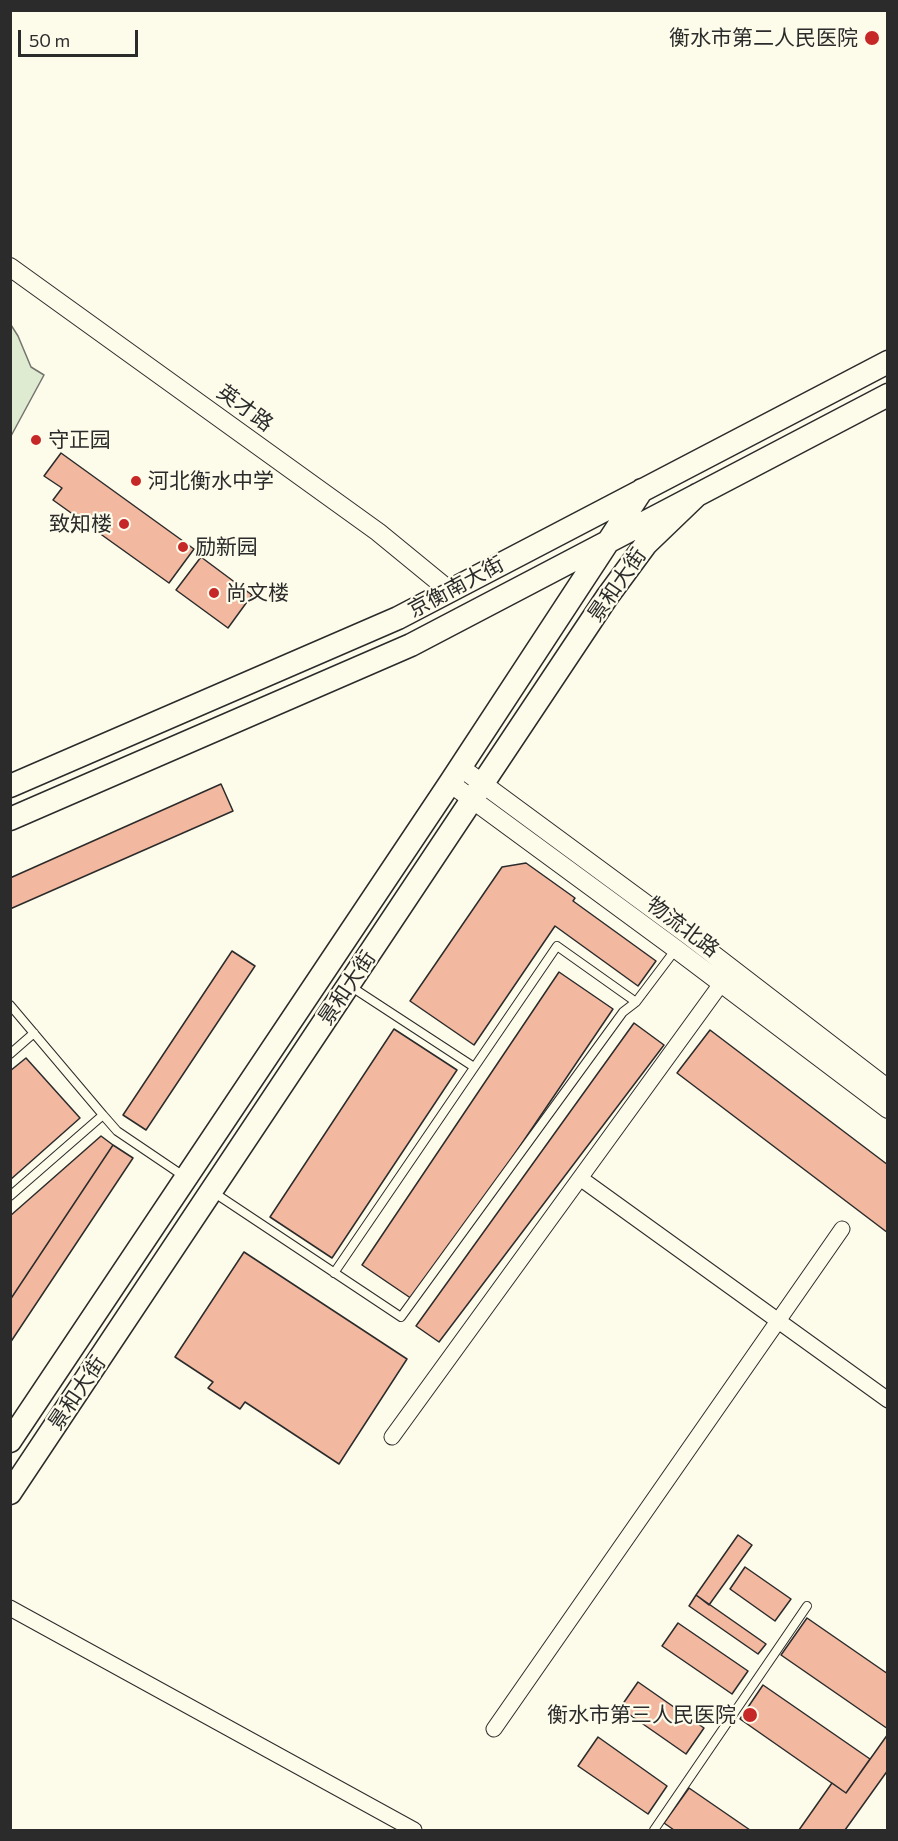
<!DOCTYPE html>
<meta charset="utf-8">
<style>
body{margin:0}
#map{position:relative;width:898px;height:1841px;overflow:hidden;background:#fdfbea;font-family:Commissioner,sans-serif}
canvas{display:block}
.frame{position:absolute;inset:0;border:12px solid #2b2b2b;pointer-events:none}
.scale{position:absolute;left:18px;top:30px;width:120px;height:27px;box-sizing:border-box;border:3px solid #2b2b2b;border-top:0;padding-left:8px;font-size:18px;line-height:21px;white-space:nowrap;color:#2b2b2b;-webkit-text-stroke:4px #fdfbea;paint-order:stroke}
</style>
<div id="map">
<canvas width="898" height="1841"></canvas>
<div class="frame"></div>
<div class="scale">50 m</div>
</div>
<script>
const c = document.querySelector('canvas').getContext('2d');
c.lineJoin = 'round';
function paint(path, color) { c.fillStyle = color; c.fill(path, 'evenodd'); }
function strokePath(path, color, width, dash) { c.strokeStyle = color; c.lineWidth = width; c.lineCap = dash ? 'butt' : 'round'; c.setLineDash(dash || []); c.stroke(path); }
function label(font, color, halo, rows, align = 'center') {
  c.font = font + ' Commissioner,"Noto Sans SC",sans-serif'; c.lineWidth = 4.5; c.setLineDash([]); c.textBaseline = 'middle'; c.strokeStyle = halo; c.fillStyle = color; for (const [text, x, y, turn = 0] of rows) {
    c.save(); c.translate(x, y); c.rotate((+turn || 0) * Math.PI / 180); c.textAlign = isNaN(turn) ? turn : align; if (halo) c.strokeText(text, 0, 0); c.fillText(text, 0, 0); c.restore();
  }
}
const green = new Path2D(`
 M 11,325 L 18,336 L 31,367 L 44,375 L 11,436 Z`);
paint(green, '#deebd1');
strokePath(green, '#74746e', 1.5);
const building = new Path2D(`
 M 61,453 L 194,549 L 169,583 L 53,500 L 62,488 L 44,476 Z
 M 201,557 L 252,595 L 228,628 L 176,590 Z
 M 221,784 L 233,811 L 10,909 L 10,878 Z
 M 526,863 L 575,898 L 573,901 L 656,961 L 638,986 L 555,926 L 474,1045 L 410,1001 L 502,867 Z
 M 232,951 L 255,966 L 146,1130 L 123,1115 Z
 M 559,972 L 613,1009 L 415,1301 L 362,1265 Z
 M 634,1023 L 664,1045 L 439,1342 L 416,1326 Z
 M 394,1029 L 457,1070 L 332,1258 L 270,1217 Z
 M 710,1030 L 888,1165 L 888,1233 L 677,1073 Z
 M 26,1058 L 80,1118 L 10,1180 L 10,1071 Z
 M 101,1136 L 113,1145 L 10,1300 L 10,1216 Z
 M 113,1145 L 133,1158 L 10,1343 L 10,1300 Z
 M 244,1252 L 407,1359 L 339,1464 L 245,1402 L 240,1409 L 208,1388 L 213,1382 L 175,1357 Z
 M 738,1535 L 752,1545 L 709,1605 L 696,1595 Z
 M 745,1567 L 791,1599 L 775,1621 L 730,1589 Z
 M 696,1595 L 766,1644 L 758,1654 L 689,1606 Z
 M 807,1618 L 888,1674 L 888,1729 L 781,1655 Z
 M 678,1623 L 748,1671 L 732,1694 L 662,1646 Z
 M 638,1682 L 704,1728 L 686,1754 L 620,1708 Z
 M 763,1685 L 870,1759 L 846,1793 L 740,1719 Z
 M 888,1734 L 888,1770 L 845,1830 L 799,1830 L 832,1783 L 846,1793 Z
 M 598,1737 L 667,1786 L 648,1814 L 578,1766 Z
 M 689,1788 L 750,1830 L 674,1830 L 664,1823 Z`);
paint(building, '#f2b8a0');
strokePath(building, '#2b2b2b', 1.5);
const service = new Path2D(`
 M 350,986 L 474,1067
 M 10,1005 L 103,1115 L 10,1196
 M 10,1054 L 34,1033
 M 103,1115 L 117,1131 L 185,1177
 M 213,1192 L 401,1317 L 623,1012 L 636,1002 L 676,949
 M 334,1273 L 557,946 L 636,1002
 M 654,1830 L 807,1606`);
const minor = new Path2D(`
 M 580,1178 L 888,1400
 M 392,1437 L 718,988
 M 10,1608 L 414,1830
 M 494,1729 L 842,1229`);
const tertiary = new Path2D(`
 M 10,267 L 378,532 L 450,591
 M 460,767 L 688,935 L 888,1089
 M 450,783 L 676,949 L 888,1109`);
const primary = new Path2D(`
 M 10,786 L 398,618 L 888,362
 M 10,819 L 411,645 L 888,395
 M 10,1441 L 450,783 L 642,490
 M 10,1493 L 607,597 L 646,544 L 697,495`);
strokePath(service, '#2b2b2b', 10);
strokePath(minor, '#2b2b2b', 17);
strokePath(tertiary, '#2b2b2b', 20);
strokePath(primary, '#2b2b2b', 25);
strokePath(service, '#fdfbea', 8);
strokePath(minor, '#fdfbea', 15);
strokePath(tertiary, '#fdfbea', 18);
strokePath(primary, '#fdfbea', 22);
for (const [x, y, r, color] of [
 [872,38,8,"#c62828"],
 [36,440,6,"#c62828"],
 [136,481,6,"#c62828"],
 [124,524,6,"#c62828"],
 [183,547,6,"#c62828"],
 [214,593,6,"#c62828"],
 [750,1715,8,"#c62828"]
]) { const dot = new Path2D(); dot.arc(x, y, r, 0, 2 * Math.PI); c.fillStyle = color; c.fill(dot); strokePath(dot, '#fdfbea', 2); }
label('21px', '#2b2b2b', '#fdfbea', [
 ["衡水市第二人民医院",858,38,"right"],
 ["守正园",48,440],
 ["河北衡水中学",148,481],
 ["致知楼",112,524,"right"],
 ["励新园",195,547],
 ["尚文楼",226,593],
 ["衡水市第三人民医院",736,1715,"right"]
], 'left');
label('21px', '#2b2b2b', '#fdfbea', [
 ["英才路",245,408,36],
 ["景和大街",617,585,-55],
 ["京衡南大街",456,587,-28],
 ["物流北路",683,927,37],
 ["景和大街",347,988,-56],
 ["景和大街",77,1393,-56]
]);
</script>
